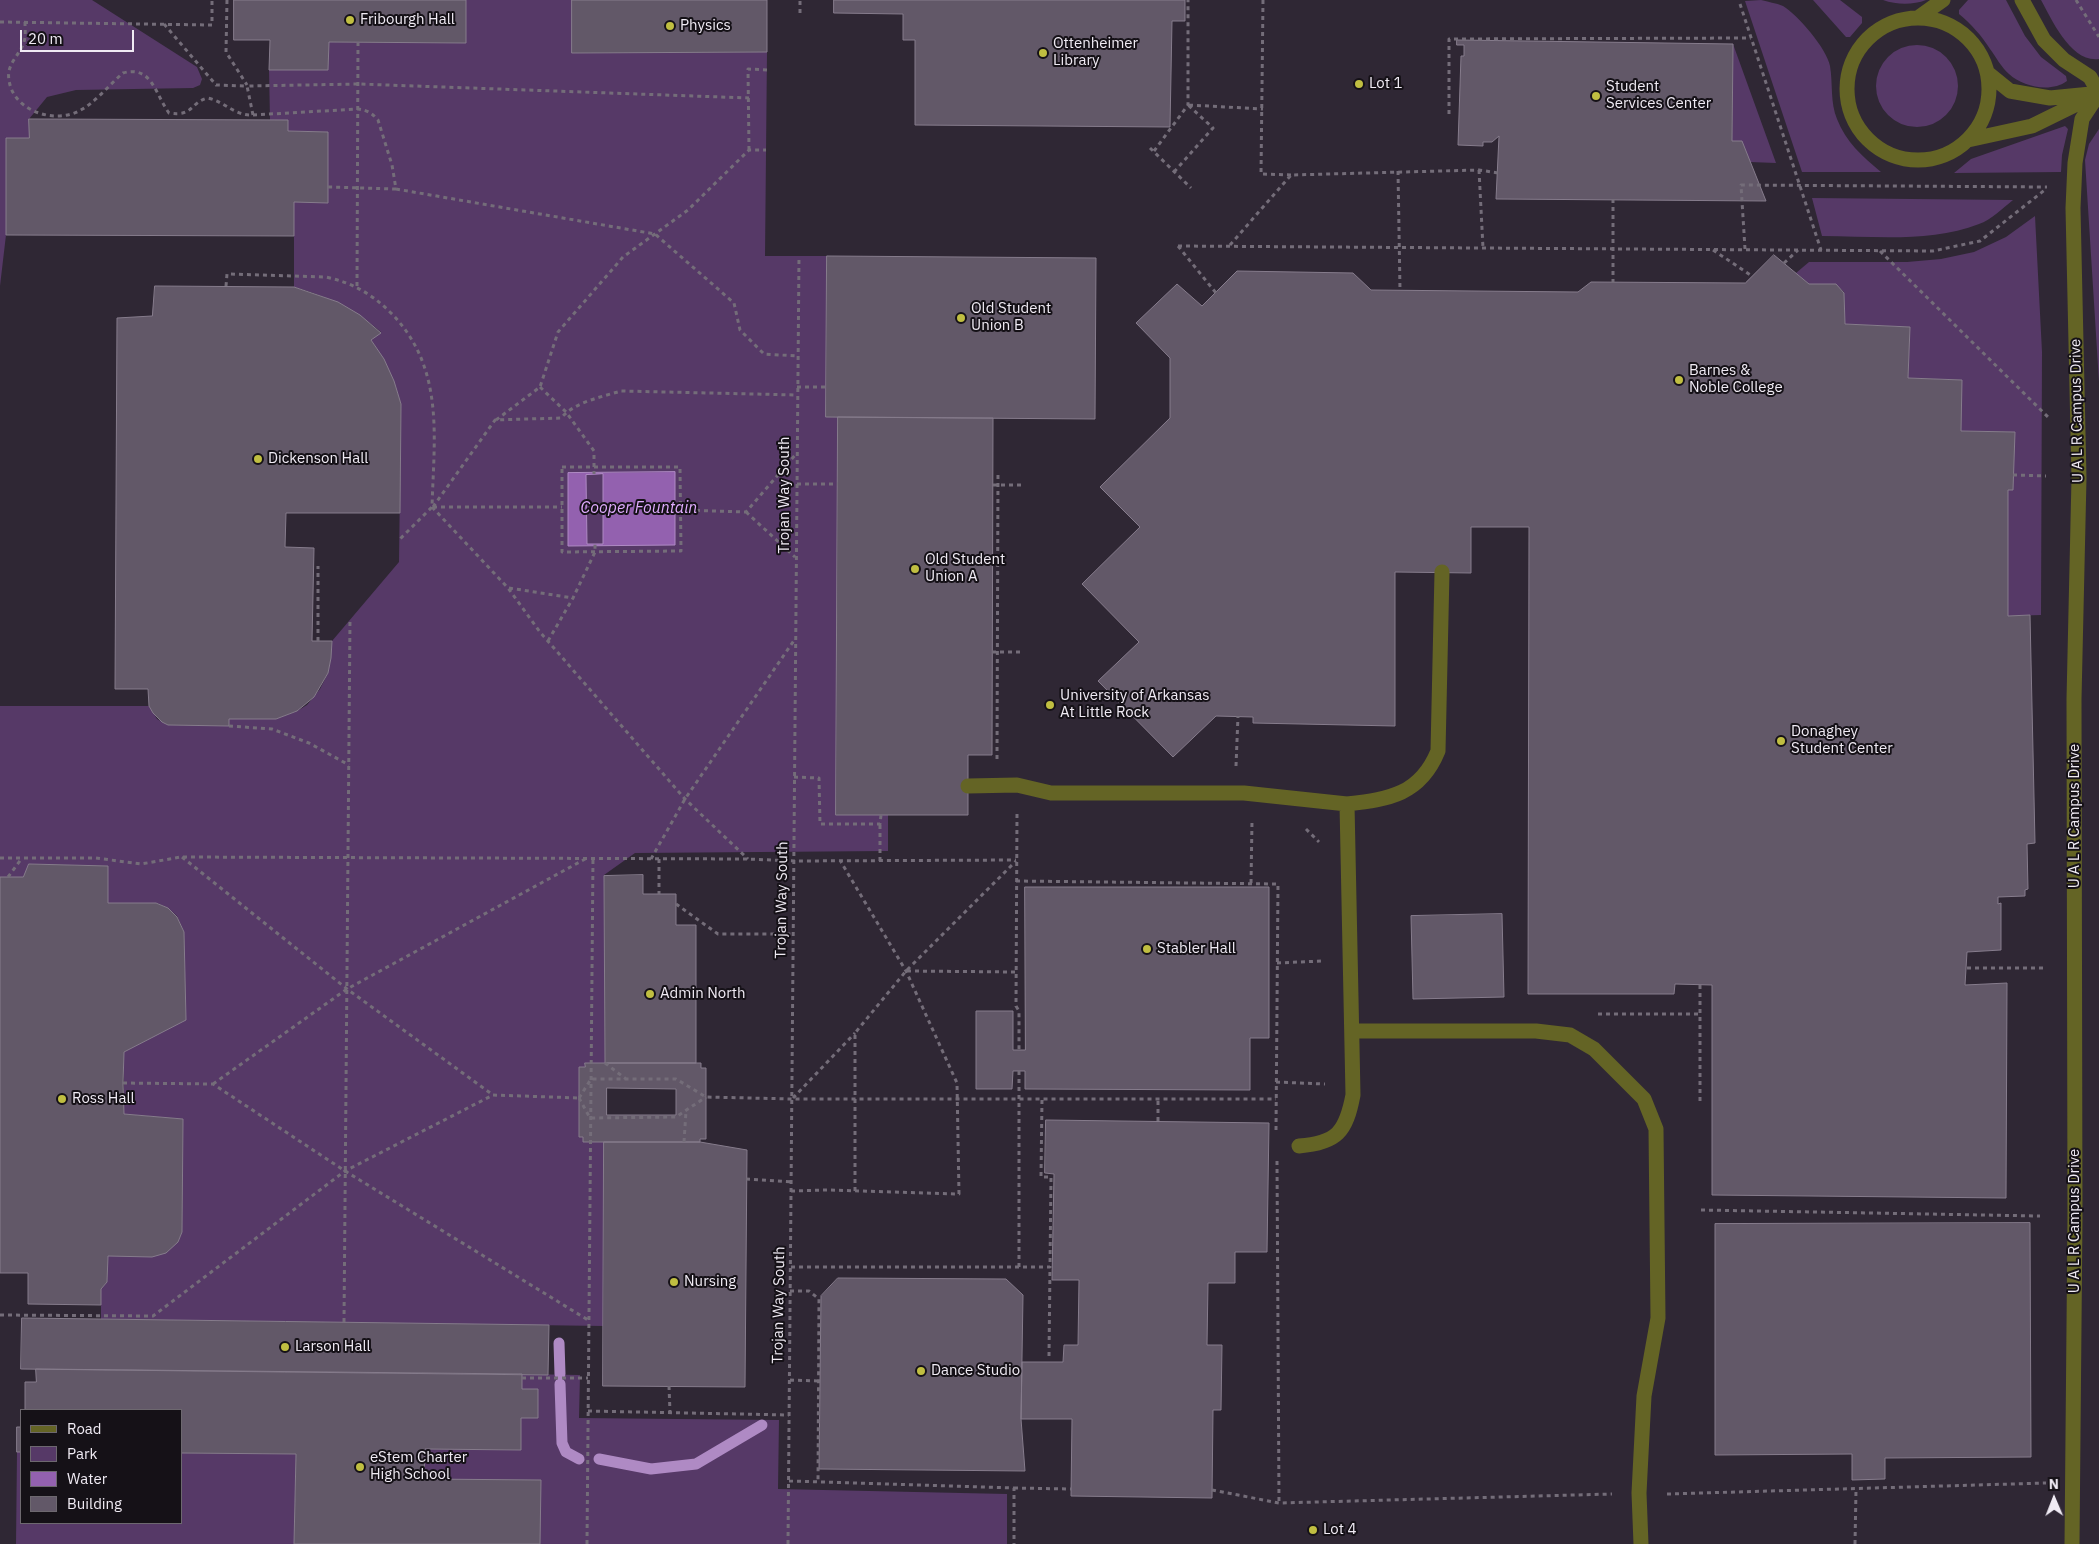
<!DOCTYPE html>
<style>
body{margin:0}
#map{position:relative;width:2099px;height:1544px;overflow:hidden;background:#2f2734;font-family:"IBM Plex Sans",sans-serif}
canvas{display:block}
.legend{position:absolute;left:20px;top:1409px;width:162px;height:115px;box-sizing:border-box;background:#151117;border:1px solid #6d686f;margin:0;padding:6px 9px;list-style:none;font-size:15px;color:#f0ebf4}
.legend li{display:flex;align-items:center;gap:10px;height:25px}
.legend b{width:25px;border:1px solid #6d686f}
.north{position:absolute;left:2029px;top:1474px;width:50px;height:50px;-webkit-text-stroke:4px #151117;paint-order:stroke;rotate:359deg;font-size:14px;font-weight:700;line-height:20px;text-align:center;color:#f0ebf4}
.north::after{content:'';display:block;margin:auto;width:18px;height:22px;background:#f0ebf4;clip-path:polygon(50% 0,100% 100%,50% 72%,0 100%)}
.scale{position:absolute;left:20px;top:30px;width:114px;height:22px;box-sizing:border-box;border:2px solid #f0ebf4;border-top:0;padding-left:6px;font-size:15px;line-height:18px;white-space:nowrap;color:#f0ebf4;-webkit-text-stroke:4px #151117;paint-order:stroke}
</style>
<div id="map">
<canvas width="2099" height="1544"></canvas>
<ul class="legend">
<li><b style="height:6px;background:#646425"></b>Road</li>
<li><b style="height:14px;background:#563967"></b>Park</li>
<li><b style="height:14px;background:#9361af"></b>Water</li>
<li><b style="height:14px;background:#625868"></b>Building</li>
</ul>
<div class="north">N</div>
<div class="scale">20 m</div>
</div>
<script>
const c = document.querySelector('canvas').getContext('2d');
c.lineJoin = 'round';
function paint(path, color) { c.fillStyle = color; c.fill(path, 'evenodd'); }
function strokePath(path, color, width, dash) { c.strokeStyle = color; c.lineWidth = width; c.lineCap = dash ? 'butt' : 'round'; c.setLineDash(dash || []); c.stroke(path); }
function label(font, color, halo, rows, align = 'center') {
  c.font = font + ' "IBM Plex Sans",sans-serif'; c.lineWidth = 4; c.setLineDash([]); c.textBaseline = 'middle'; c.strokeStyle = halo; c.fillStyle = color; for (const [text, x, y, turn = 0] of rows) {
    c.save(); c.translate(x, y); c.rotate((+turn || 0) * Math.PI / 180); c.textAlign = isNaN(turn) ? turn : align; if (halo) c.strokeText(text, 0, 0); c.fillText(text, 0, 0); c.restore();
  }
}
paint(new Path2D(`
 M 0,0 L 92,0 L 197,67 L 202,79 L 200,85 L 193,88 L 76,90 L 47,97 L 29,119 L 29,138 L 6,138 L 6,235 L 0,286 Z
 M 466,0 L 572,0 L 572,53 L 767,52 L 765,256 L 827,256 L 826,417 L 838,417 L 836,814 L 888,815 L 888,851 L 635,853 L 604,875 L 605,1063 L 585,1063 L 585,1067 L 579,1067 L 583,1137 L 604,1142 L 603,1326 L 101,1319 L 101,1289 L 107,1282 L 108,1256 L 178,1242 L 182,1232 L 183,1119 L 124,1114 L 124,1052 L 186,1019 L 184,932 L 177,916 L 168,908 L 157,903 L 108,903 L 108,866 L 30,864 L 23,877 L 0,877 L 0,706 L 149,706 L 157,719 L 168,725 L 229,726 L 229,719 L 276,719 L 297,711 L 307,705 L 320,689 L 328,673 L 332,641 L 399,562 L 401,404 C 394,380 385,361 371,340 L 381,332 C 351,307 331,298 294,287 L 294,202 L 328,202 L 328,132 L 288,131 L 288,120 L 270,120 L 269,70 L 328,70 L 329,42 L 466,43 Z
 M 1761,0 C 1768,2 1776,3 1783,6 C 1798,15 1827,49 1830,66 C 1833,83 1830,103 1837,119 C 1846,142 1862,156 1881,172 L 1802,172 L 1745,1 Z
 M 1813,0 L 1840,0 L 1862,17 L 1862,23 L 1850,37 L 1846,37 Z
 M 1883,0 L 1926,0 C 1913,5 1897,5 1883,0 Z
 M 1968,0 L 2006,0 L 2025,36 L 2041,57 L 2066,76 L 2067,81 C 2051,93 2023,87 2009,74 C 2001,67 1996,57 1990,49 C 1982,36 1971,24 1959,14 L 1959,10 Z
 M 2041,0 L 2099,0 L 2099,59 C 2071,63 2052,20 2041,0 Z
 M 1733,44 L 1776,163 L 1750,162 L 1732,141 Z
 M1876 86a41 41 0 1 1 82 0a41 41 0 1 1-82 0Z
 M 2065,126 L 2068,129 L 2062,155 L 2061,172 L 1954,173 L 1971,159 Z
 M 2099,129 L 2099,382 L 2085,160 L 2089,144 Z
 M 1812,198 L 2013,200 C 2003,208 1991,220 1979,224 C 1930,243 1873,236 1822,236 Z
 M 2035,216 L 2042,352 L 2041,615 L 2008,616 L 2008,490 L 2015,432 L 1961,431 L 1961,380 L 1908,378 L 1910,327 L 1845,324 L 1844,292 L 1835,284 L 1809,284 L 1796,273 L 1809,262 L 1907,262 L 1941,259 L 1974,252 L 2006,237 Z
 M 522,1374 L 580,1375 L 579,1418 L 779,1420 L 778,1489 L 1007,1494 L 1007,1544 L 540,1544 L 424,1479 L 425,1449 L 521,1450 L 521,1418 L 538,1417 L 538,1390 L 522,1389 Z
 M 17,1452 L 21,1452 L 21,1523 L 181,1523 L 181,1453 L 296,1454 L 294,1544 L 16,1544 Z`), '#563967');
const water = new Path2D(`
 M 675,472 L 675,545 L 568,546 L 568,473 ZM 603,474 L 603,544 L 587,544 L 586,475 Z`);
paint(water, '#9361af');
strokePath(water, '#af8ac4', 1);
strokePath(new Path2D(`
 M 559,1343 L 560,1374
 M 560,1384 L 562,1443 L 566,1452 L 579,1459
 M 599,1459 L 651,1469 L 696,1464 L 762,1425`), '#af8ac4', 11);
const building = new Path2D(`
 M 234,0 L 466,0 L 466,43 L 329,42 L 328,70 L 269,70 L 270,40 L 234,40 Z
 M 572,0 L 767,0 L 767,52 L 572,53 Z
 M 834,0 L 1185,0 L 1185,21 L 1172,21 L 1170,127 L 915,125 L 915,40 L 903,40 L 903,14 L 834,13 Z
 M 1457,40 L 1733,44 L 1732,141 L 1742,141 L 1766,201 L 1496,199 L 1499,136 L 1492,142 L 1483,142 L 1483,146 L 1458,145 L 1461,56 L 1464,56 L 1464,45 L 1457,45 Z
 M 29,119 L 288,120 L 288,131 L 328,132 L 328,203 L 294,202 L 294,236 L 6,235 L 6,138 L 29,138 Z
 M 1774,255 L 1809,284 L 1836,284 L 1844,293 L 1845,324 L 1910,327 L 1908,378 L 1962,380 L 1961,431 L 2015,432 L 2013,490 L 2008,490 L 2008,616 L 2030,615 L 2035,843 L 2027,844 L 2028,889 L 2025,890 L 2025,896 L 1998,897 L 1998,904 L 2001,903 L 2001,950 L 1967,952 L 1965,985 L 2007,983 L 2006,1198 L 1712,1195 L 1712,985 L 1675,984 L 1674,994 L 1528,994 L 1529,527 L 1471,527 L 1471,573 L 1395,572 L 1395,726 L 1253,723 L 1253,717 L 1216,716 L 1173,757 L 1098,681 L 1139,642 L 1082,584 L 1140,527 L 1100,487 L 1170,418 L 1170,358 L 1136,323 L 1177,284 L 1202,306 L 1237,271 L 1353,273 L 1371,290 L 1578,292 L 1591,282 L 1745,283 Z
 M 827,256 L 1096,258 L 1095,419 L 826,417 Z
 M 155,286 L 294,287 L 338,302 L 360,315 L 381,333 L 371,340 L 384,359 L 394,381 L 401,404 L 400,513 L 286,513 L 285,547 L 314,548 L 312,641 L 332,641 L 331,658 L 328,673 L 314,697 L 297,711 L 276,719 L 229,719 L 229,726 L 168,725 L 162,722 L 153,713 L 149,706 L 148,689 L 115,689 L 117,318 L 152,316 Z
 M 838,417 L 993,418 L 992,755 L 968,755 L 968,815 L 836,815 Z
 M 29,864 L 108,866 L 108,903 L 156,903 L 168,908 L 177,917 L 184,932 L 186,1020 L 124,1052 L 123,1083 L 124,1114 L 183,1119 L 182,1232 L 178,1242 L 166,1253 L 152,1257 L 108,1256 L 107,1282 L 101,1289 L 101,1305 L 28,1304 L 28,1273 L 0,1273 L 0,877 L 23,877 Z
 M 643,875 L 643,894 L 676,894 L 676,925 L 696,925 L 696,1063 L 605,1063 L 604,876 Z
 M 1025,887 L 1269,887 L 1269,1038 L 1250,1038 L 1250,1090 L 1025,1089 L 1025,1071 L 1013,1071 L 1012,1089 L 976,1089 L 976,1011 L 1013,1011 L 1013,1050 L 1025,1050 Z
 M 1502,914 L 1504,997 L 1413,999 L 1411,916 Z
 M 585,1063 L 701,1063 L 701,1068 L 706,1068 L 706,1139 L 700,1139 L 700,1142 L 583,1142 L 583,1137 L 579,1137 L 579,1067 L 585,1067 ZM 607,1088 L 676,1089 L 676,1115 L 607,1115 Z
 M 1046,1120 L 1269,1123 L 1267,1252 L 1235,1252 L 1235,1283 L 1208,1283 L 1207,1345 L 1222,1345 L 1221,1410 L 1213,1410 L 1212,1498 L 1071,1496 L 1072,1419 L 1021,1419 L 1022,1362 L 1063,1362 L 1064,1345 L 1078,1345 L 1079,1280 L 1052,1280 L 1054,1174 L 1045,1173 Z
 M 604,1142 L 700,1142 L 747,1150 L 745,1387 L 603,1386 Z
 M 2030,1223 L 2031,1457 L 1885,1458 L 1885,1479 L 1852,1480 L 1852,1454 L 1715,1455 L 1715,1224 Z
 M 838,1278 L 1006,1279 L 1023,1295 L 1021,1419 L 1025,1471 L 819,1469 L 821,1296 Z
 M 22,1318 L 549,1325 L 548,1375 L 21,1369 Z
 M 36,1369 L 522,1374 L 522,1389 L 538,1389 L 538,1418 L 521,1418 L 521,1450 L 425,1449 L 424,1479 L 541,1480 L 540,1544 L 294,1544 L 296,1454 L 181,1453 L 181,1410 L 25,1410 L 25,1382 L 36,1382 Z
 M 17,1427 L 21,1427 L 21,1452 L 17,1452 Z`);
paint(building, '#625868');
strokePath(building, '#867c8c', 1);
strokePath(new Path2D(`
 M 227,0 L 226,52 L 247,85
 M 1263,0 L 1261,174 L 1291,175
 M 2076,0 L 2099,37
 M 1740,4 L 1821,250
 M 800,13 L 800,0
 M 0,22 L 212,25 L 212,0
 M 25,22 C 25,29 26,36 24,42 C 20,55 6,64 9,80 C 13,111 54,124 79,111 C 95,103 109,85 123,73 C 152,65 155,94 169,113 C 194,117 190,102 208,98 C 225,102 235,116 253,115 L 247,86 L 359,84 L 749,98
 M 164,24 L 216,85 L 247,86
 M 1189,105 L 1263,109
 M 1449,114 L 1449,39 L 1751,38
 M 253,115 L 358,109 C 367,110 372,113 378,120 L 392,165 L 396,189 L 328,187
 M 1150,148 L 1191,188
 M 749,150 L 748,69 L 767,70
 M 1154,151 L 1188,105 L 1188,0
 M 1479,170 L 1483,248
 M 1398,171 L 1400,290
 M 1174,172 L 1213,128 L 1188,105
 M 396,189 L 655,234 L 734,303 L 740,330 L 764,354 L 797,356
 M 1230,245 L 1291,175 L 1479,170 L 1498,173
 M 1178,246 L 1933,251 L 1980,241 L 2046,189
 M 1178,246 L 1216,293
 M 1745,249 L 1741,185 L 2047,187
 M 1713,250 L 1752,276
 M 1880,251 L 2050,419
 M 1784,263 L 1798,250
 M 226,286 L 227,274 L 326,277 C 353,283 372,294 391,313 C 445,368 434,437 432,507 L 399,540
 M 357,286 L 358,43
 M 540,387 L 566,412 L 594,451 L 594,474
 M 797,387 L 826,387
 M 496,420 L 540,387 L 558,332 L 623,257 L 688,210 L 749,150 L 766,150
 M 562,467 L 680,467 L 681,551 L 562,552 Z
 M 2013,475 L 2046,476
 M 797,484 L 838,484
 M 993,485 L 1025,485
 M 432,507 L 508,588 L 540,632 L 685,799 L 748,859
 M 433,507 L 495,420 L 561,418 C 575,402 601,397 621,391 L 797,395
 M 433,507 L 562,507
 M 680,510 L 746,512 L 796,454
 M 746,512 L 795,557
 M 509,588 L 573,598
 M 318,641 L 318,566
 M 548,641 L 573,598 L 595,552 L 595,544
 M 992,652 L 1022,652
 M 229,726 L 272,729 L 309,743 L 349,765
 M 997,759 L 998,471
 M 1236,766 L 1238,716
 M 794,777 L 819,778 L 820,824 L 880,824 L 881,815
 M 1017,814 L 1016,1006 L 1019,1011 L 1019,1050
 M 1306,829 L 1319,842
 M 182,857 L 347,989 L 493,1095
 M 0,858 L 96,858 L 141,864 L 181,857 L 748,859 L 794,861 L 1016,860
 M 651,859 L 685,799 L 795,639
 M 659,859 L 659,894
 M 880,861 L 880,824
 M 8,877 L 22,858
 M 1016,881 L 1278,884 L 1276,1130
 M 1251,883 L 1252,821
 M 676,904 L 718,934 L 793,934
 M 1277,963 L 1322,961
 M 1967,968 L 2043,968
 M 907,971 L 1016,972
 M 1598,1014 L 1700,1014
 M 605,1063 L 626,1079
 M 1276,1082 L 1325,1084
 M 123,1083 L 213,1084 L 345,1171 L 588,1320
 M 213,1084 L 347,989 L 587,858
 M 579,1098 L 591,1079 L 676,1079 L 706,1097 L 792,1099 L 1276,1099
 M 579,1098 L 590,1118 L 676,1117 L 706,1097
 M 793,1098 L 855,1033
 M 1700,1101 L 1700,984
 M 1158,1121 L 1158,1099
 M 684,1142 L 686,1111
 M 1277,1161 L 1279,1503
 M 746,1179 L 792,1182
 M 791,1191 L 827,1190 L 959,1194 L 957,1083 L 906,971 L 841,862
 M 855,1191 L 855,1033 L 906,971 L 1016,861
 M 1701,1210 L 2040,1216
 M 791,1267 L 1050,1267 L 1051,1177 L 1041,1177 L 1042,1099
 M 1019,1267 L 1019,1071
 M 790,1291 L 809,1291 L 819,1299 L 818,1482
 M 0,1315 L 153,1316 L 345,1171 L 493,1095 L 579,1098
 M 344,1322 L 350,619
 M 1049,1356 L 1050,1267
 M 522,1378 L 588,1378
 M 790,1380 L 819,1381
 M 669,1386 L 670,1412
 M 588,1411 L 789,1415
 M 789,1481 L 1014,1488 L 1014,1544
 M 1014,1488 L 1071,1489
 M 1212,1490 L 1279,1503 L 1612,1494
 M 1667,1494 L 2046,1483
 M 587,1544 L 593,858
 M 788,1544 L 799,256
 M 1855,1544 L 1856,1490`), '#746d79', 3, [4, 4]);
strokePath(new Path2D(`
 M 2022,0 L 2044,40 L 2064,60 L 2090,77 L 2099,93
 M 1919,17 L 1943,0
 M1847 89a71 71 0 1 1 142 0a71 71 0 1 1-142 0Z
 M 1989,74 L 2010,91 L 2050,98 L 2091,94
 M 1968,140 L 2032,126 L 2097,94
 M 968,786 L 1017,785 L 1051,793 L 1244,793 L 1347,804
 M 1352,1031 L 1536,1031 L 1570,1035 L 1594,1049 L 1644,1099 L 1656,1129 L 1658,1318 L 1644,1396 L 1639,1493 L 1641,1544
 M 1299,1146 C 1337,1143 1346,1132 1353,1095 L 1347,804 C 1389,799 1420,795 1438,751 L 1442,572
 M 2072,1544 L 2075,1216 L 2074,699 L 2079,478 L 2073,208 L 2075,163 L 2082,119 L 2099,93`), '#646425', 15);
strokePath(new Path2D(`
 M 1613,199 L 1613,283`), '#746d79', 3, [4, 4]);
for (const [x, y, r, color] of [
 [350,20,5,"#c0be41"],
 [670,26,5,"#c0be41"],
 [1043,53,5,"#c0be41"],
 [1359,84,5,"#c0be41"],
 [1596,96,5,"#c0be41"],
 [961,318,5,"#c0be41"],
 [1679,380,5,"#c0be41"],
 [258,459,5,"#c0be41"],
 [915,569,5,"#c0be41"],
 [1050,705,5,"#c0be41"],
 [1781,741,5,"#c0be41"],
 [1147,949,5,"#c0be41"],
 [650,994,5,"#c0be41"],
 [62,1099,5,"#c0be41"],
 [674,1282,5,"#c0be41"],
 [285,1347,5,"#c0be41"],
 [921,1371,5,"#c0be41"],
 [360,1467,5,"#c0be41"],
 [1313,1530,5,"#c0be41"]
]) { const dot = new Path2D(); dot.arc(x, y, r, 0, 2 * Math.PI); c.fillStyle = color; c.fill(dot); strokePath(dot, '#151117', 2); }
label('15px', '#f0ebf4', '#151117', [
 ["Fribourgh Hall",360,20],
 ["Physics",680,26],
 ["Ottenheimer",1053,44],
 ["Library",1053,61],
 ["Lot 1",1369,84],
 ["Student",1606,87],
 ["Services Center",1606,104],
 ["Old Student",971,309],
 ["Union B",971,326],
 ["Barnes &",1689,371],
 ["Noble College",1689,388],
 ["Dickenson Hall",268,459],
 ["Old Student",925,560],
 ["Union A",925,577],
 ["University of Arkansas",1060,696],
 ["At Little Rock",1060,713],
 ["Donaghey",1791,732],
 ["Student Center",1791,749],
 ["Stabler Hall",1157,949],
 ["Admin North",660,994],
 ["Ross Hall",72,1099],
 ["Nursing",684,1282],
 ["Larson Hall",295,1347],
 ["Dance Studio",931,1371],
 ["eStem Charter",370,1458],
 ["High School",370,1475],
 ["Lot 4",1323,1530]
], 'left');
label('15px', '#f0ebf4', '#151117', [
 ["U A L R Campus Drive",2077,411,-91],
 ["Trojan Way South",785,495,-90],
 ["U A L R Campus Drive",2075,816,-90],
 ["Trojan Way South",782,900,-89],
 ["U A L R Campus Drive",2075,1221,-90],
 ["Trojan Way South",779,1305,-89]
]);
label('italic 16px', '#e0acfe', '#151117', [
 ["Cooper Fountain",639,508]
]);
</script>
